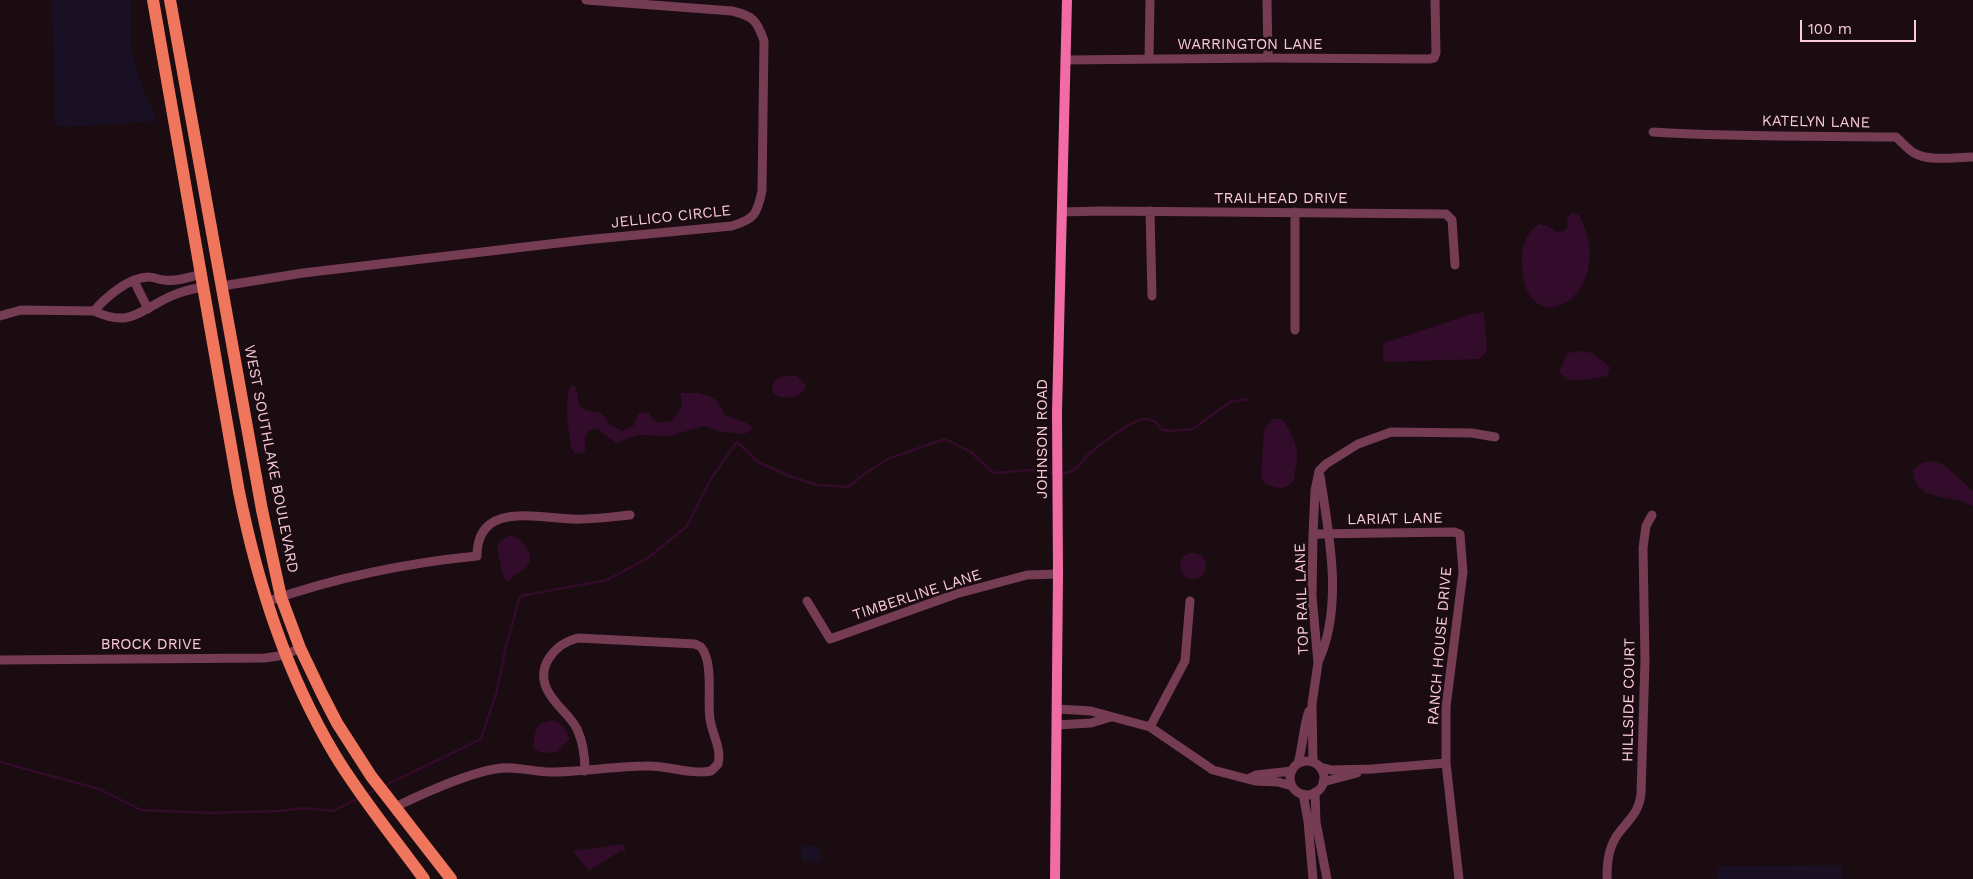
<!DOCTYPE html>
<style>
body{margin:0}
#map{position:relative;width:1973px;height:879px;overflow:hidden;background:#1a0c10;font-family:"Work Sans",sans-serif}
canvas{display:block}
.scale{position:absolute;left:1800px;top:20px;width:116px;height:22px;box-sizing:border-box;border:2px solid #facada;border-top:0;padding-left:6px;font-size:15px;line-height:18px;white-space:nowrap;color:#facada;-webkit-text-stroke:4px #1a0c10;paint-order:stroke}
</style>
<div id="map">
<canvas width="1973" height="879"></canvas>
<div class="scale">100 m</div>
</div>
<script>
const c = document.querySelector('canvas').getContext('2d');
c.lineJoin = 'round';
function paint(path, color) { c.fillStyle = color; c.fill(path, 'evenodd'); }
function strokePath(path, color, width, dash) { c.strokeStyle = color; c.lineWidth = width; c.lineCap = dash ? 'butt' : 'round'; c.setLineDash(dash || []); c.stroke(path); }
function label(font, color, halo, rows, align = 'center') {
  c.font = font + ' "Work Sans",sans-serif'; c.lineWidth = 5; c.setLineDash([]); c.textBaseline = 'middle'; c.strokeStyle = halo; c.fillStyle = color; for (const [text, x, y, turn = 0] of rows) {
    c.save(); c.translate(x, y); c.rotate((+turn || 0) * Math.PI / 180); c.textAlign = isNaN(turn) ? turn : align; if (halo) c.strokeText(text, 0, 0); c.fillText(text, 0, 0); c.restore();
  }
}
paint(new Path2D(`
 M 48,0 L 131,0 L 131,46 L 138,75 L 157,121 L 69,127 L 55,126 L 52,3 Z
 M 803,845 L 820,846 L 820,860 L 818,862 L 802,861 L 801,848 Z
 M 1842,865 L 1842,879 L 1717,879 L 1717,866 Z`), '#1a1023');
paint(new Path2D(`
 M 1572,213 L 1579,215 C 1622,295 1524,349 1522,264 C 1521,247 1525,234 1539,224 L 1548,226 L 1556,232 L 1564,231 L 1568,226 L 1567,217 Z
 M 1484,312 L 1487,351 L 1480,359 L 1385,362 L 1383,358 L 1383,343 L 1472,314 Z
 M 1581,351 L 1592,353 L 1610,367 L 1607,376 L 1586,380 L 1567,380 L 1559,372 L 1567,353 Z
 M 795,375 L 806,385 C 803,400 783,400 773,394 C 769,378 782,376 795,375 Z
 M 571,385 L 576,387 L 579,406 L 586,410 L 601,413 L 611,425 L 622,431 L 634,425 L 638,414 L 648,412 L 653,419 L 659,423 L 671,421 C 679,414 685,404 680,394 L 682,393 L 699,393 L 712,397 L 716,400 L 725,415 L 749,424 L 752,430 L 746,433 L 739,434 L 719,431 L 704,426 L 670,436 L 637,435 L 616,443 L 598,429 L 594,428 C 580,435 587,441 585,452 L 575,454 L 571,448 C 569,431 563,400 571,385 Z
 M 1273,419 L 1281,419 C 1290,428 1299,448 1297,460 C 1296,468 1294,473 1294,480 C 1286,491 1276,489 1264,483 L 1261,476 L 1264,429 Z
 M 1930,461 L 1943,464 L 1973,491 L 1973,506 C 1968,504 1963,501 1958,500 C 1938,496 1914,496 1913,470 L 1920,464 Z
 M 509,536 C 516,536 521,540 525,546 C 540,568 517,570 507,582 L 502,572 L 497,548 L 501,540 Z
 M1180 566a13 13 0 1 1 26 0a13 13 0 1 1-26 0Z
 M 553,720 C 562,725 569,730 569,740 L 565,743 L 557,752 C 549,753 541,754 534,749 C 533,744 534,729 539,725 C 542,722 550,721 553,720 Z
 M 624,844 L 625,854 L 622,850 L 589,871 L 573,851 Z`), '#330c2c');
strokePath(new Path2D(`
 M 1060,473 C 1076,475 1081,460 1091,452 C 1100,445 1135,418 1145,419 C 1149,419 1153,421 1156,422 L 1162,430 L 1172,431 L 1193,429 L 1230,402 L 1248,399
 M 0,762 L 99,789 L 141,810 L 210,813 L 278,811 L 305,808 L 333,811 L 359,798
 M 384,786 L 481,739 L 496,694 L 506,646 L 520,596 L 607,580 L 648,558 L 687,526 L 712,477 L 737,442 L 758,462 L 789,476 L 817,485 L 848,487 L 867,472 L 890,458 L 945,439 L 971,452 L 993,473 L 1032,470 L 1055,473
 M 366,795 L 377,789`), '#330c2c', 2.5);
strokePath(new Path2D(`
 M 1267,0 L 1268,58
 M 1149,59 L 1150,0
 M 1065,60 L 1268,58 L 1429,59 L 1434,58 L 1436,53 L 1435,0
 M 1653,132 C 1733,137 1813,136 1893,137 L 1896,137 C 1902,142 1907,149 1914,153 C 1930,162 1955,157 1973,157
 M 1150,211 L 1152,296
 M 1062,212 L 1101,211 L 1446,214 L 1452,220 L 1455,265
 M 202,274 C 190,277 177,282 164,280 C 159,280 154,277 149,277 C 129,277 106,297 94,311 C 126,326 135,315 163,300 C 176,293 190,289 204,287
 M 134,281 L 148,309
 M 222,286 L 303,273 L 584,240 L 732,226 C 755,219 757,214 762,191 L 764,41 C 757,20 753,16 732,11 L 586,0
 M 0,316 L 21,310 L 94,311
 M 1295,330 L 1295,212
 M 1319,471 L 1326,464 L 1358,444 L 1391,432 L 1472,433 L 1495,437
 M 1313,534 L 1454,532 L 1460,534 L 1463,572 L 1446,707 L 1446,763 L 1459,879
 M 807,601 L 830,639 L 956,594 L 1027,575 L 1058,574
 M 266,602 C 334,578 405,563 477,556 C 477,501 536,518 572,519 C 591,520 610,517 630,515
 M 0,660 L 265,658 L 285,655 L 300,648
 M 1318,662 C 1344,607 1329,534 1320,476
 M 1057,709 L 1091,711 L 1150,727 L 1213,770 L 1255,781 L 1278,782 L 1292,786
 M 1057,725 L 1091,723 L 1111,717
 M 1150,727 L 1185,661 L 1190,601
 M1290 778a17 17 0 1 1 34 0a17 17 0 1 1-34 0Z
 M 1313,762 L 1312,704 L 1318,663 L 1312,596 L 1313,534 L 1315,491 L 1319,471
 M 1298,763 C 1303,746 1303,728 1309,711
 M 1320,767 L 1332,770 L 1372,769 L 1446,763
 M 1248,779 L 1256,775 L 1292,771
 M 1323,782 L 1357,773
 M 1315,792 L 1316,822 L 1327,879
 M 1303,794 L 1308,821 L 1313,879
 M 395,807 C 422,794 466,774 495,769 C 514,765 532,772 551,772 C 583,772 615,766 646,766 C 668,765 689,775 711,771 L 718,764 C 722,749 712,734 710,719 C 707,699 714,663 701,647 L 695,644 L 578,638 C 554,644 534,668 549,693 C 557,707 570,715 577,729 C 583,742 585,757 585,771
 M 1607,879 C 1607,864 1608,850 1616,837 C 1627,820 1638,816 1641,794 L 1645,660 L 1643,548 L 1646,526 L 1652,515`), '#753c53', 9);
strokePath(new Path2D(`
 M 1055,879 L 1058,574 L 1057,412 L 1067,0`), '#f16ba4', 10);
strokePath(new Path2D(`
 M 153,0 L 239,492 C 258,585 286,673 335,755 C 361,798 394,838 424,879
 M 170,0 L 262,510 L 281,597 L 300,648 L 322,694 L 337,723 L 371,776 L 451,879`), '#ef765c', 12);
label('15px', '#facada', '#1a0c10', [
 ["WARRINGTON LANE",1250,45],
 ["KATELYN LANE",1816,122,1],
 ["TRAILHEAD DRIVE",1281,199],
 ["JELLICO CIRCLE",671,217,-6],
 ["JOHNSON ROAD",1043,439,-90],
 ["WEST SOUTHLAKE BOULEVARD",271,459,79],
 ["LARIAT LANE",1395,519,-1],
 ["TIMBERLINE LANE",917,595,-18],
 ["TOP RAIL LANE",1302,599,-92],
 ["BROCK DRIVE",151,645],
 ["RANCH HOUSE DRIVE",1440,646,-85],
 ["HILLSIDE COURT",1629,700,-89]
]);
</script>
